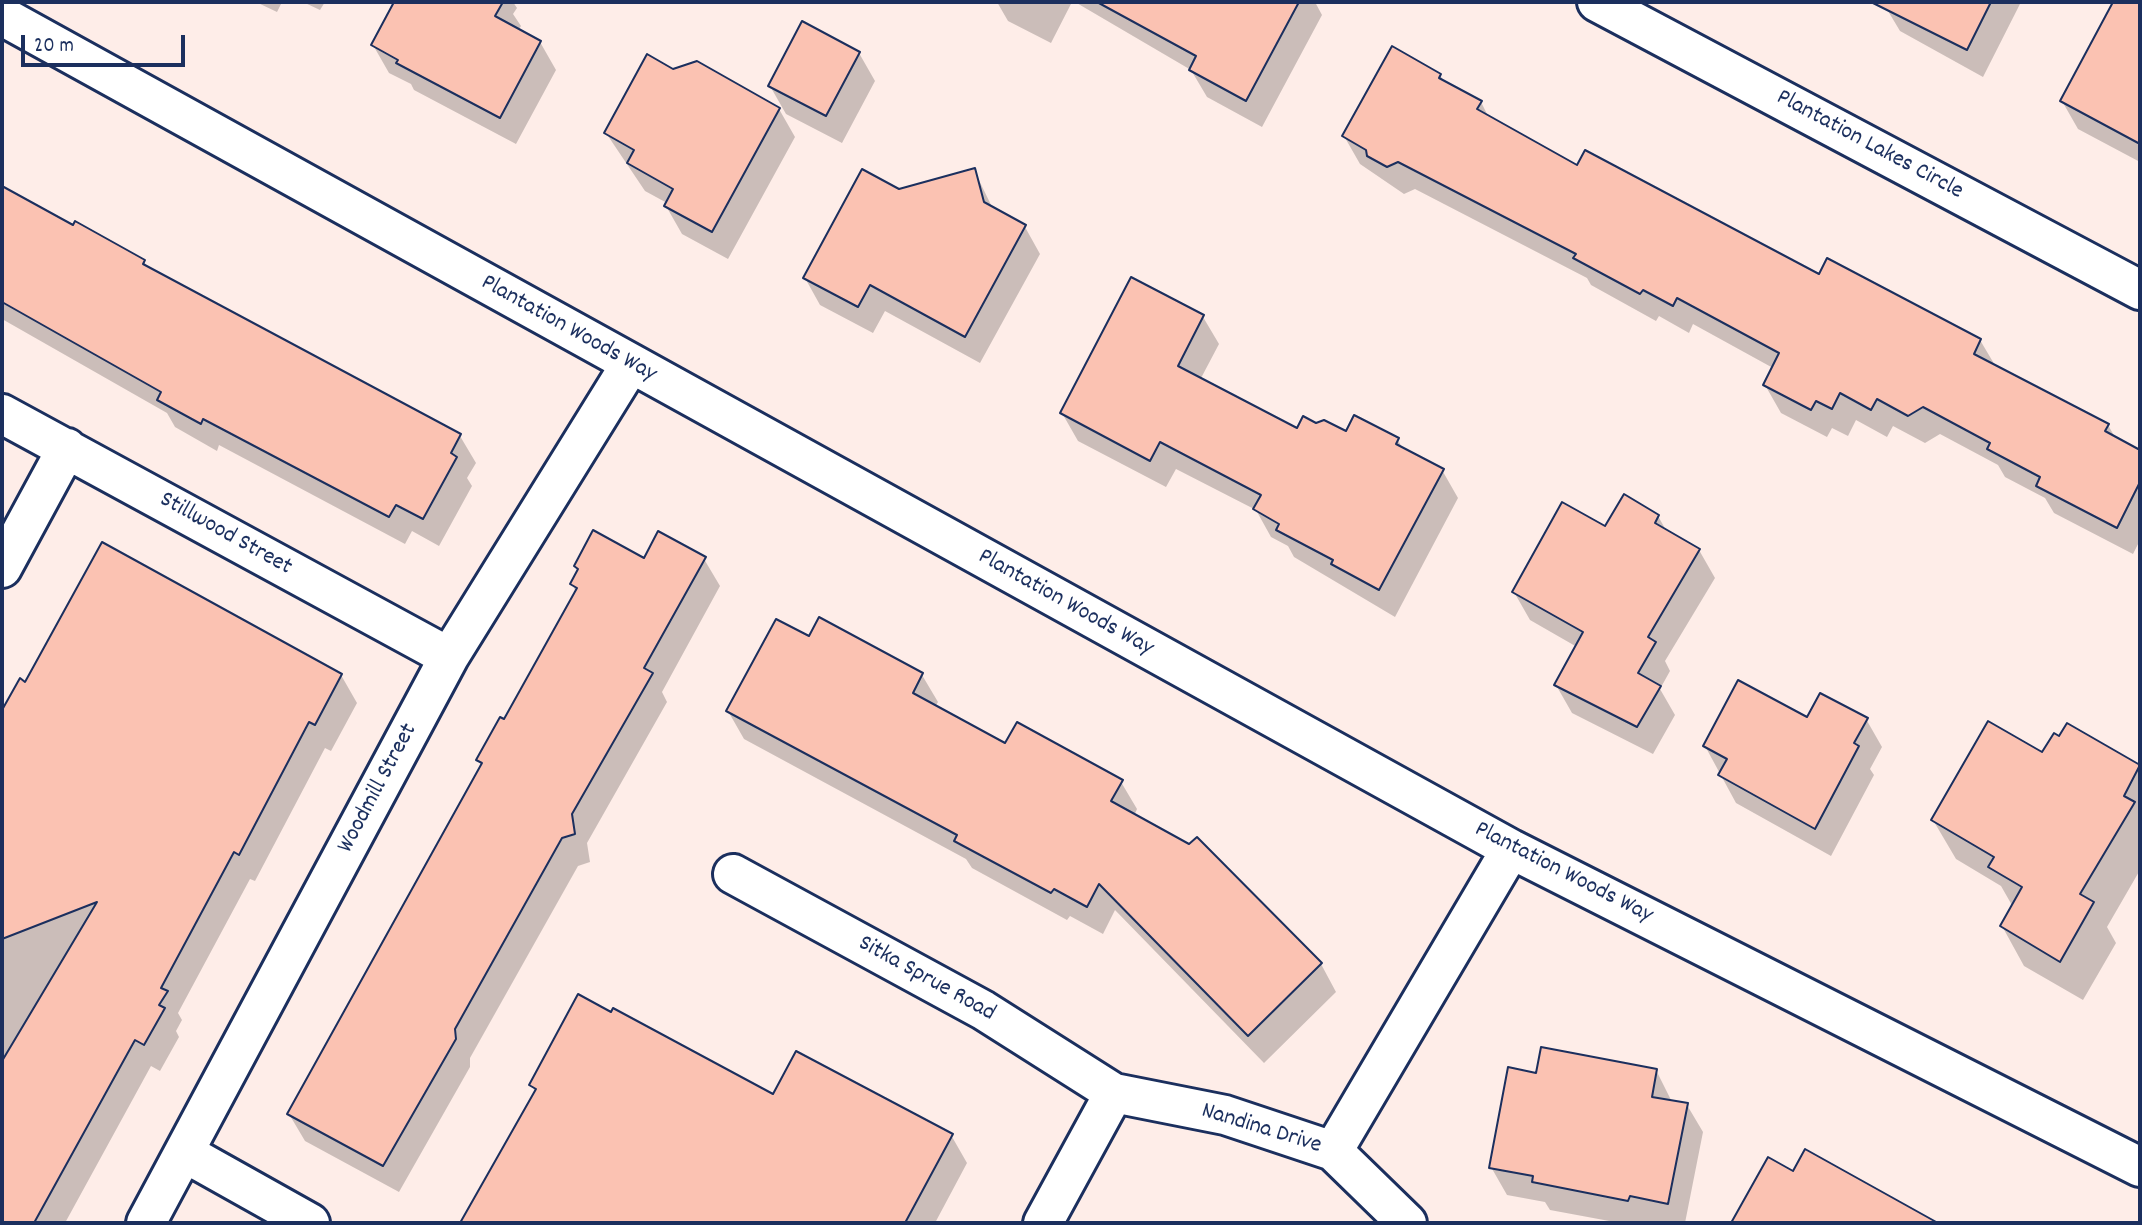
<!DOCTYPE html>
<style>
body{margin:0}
#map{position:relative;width:2142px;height:1225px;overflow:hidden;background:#feede8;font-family:Dekko,sans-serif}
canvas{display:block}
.frame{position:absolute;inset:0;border:4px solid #1b2f5e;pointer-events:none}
.scale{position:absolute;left:21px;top:35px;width:164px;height:32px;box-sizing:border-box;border:4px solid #1b2f5e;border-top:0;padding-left:9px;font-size:21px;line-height:24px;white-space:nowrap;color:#1b2f5e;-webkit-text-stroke:5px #fff;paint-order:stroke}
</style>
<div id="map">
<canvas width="2142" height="1225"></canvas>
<div class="frame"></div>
<div class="scale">20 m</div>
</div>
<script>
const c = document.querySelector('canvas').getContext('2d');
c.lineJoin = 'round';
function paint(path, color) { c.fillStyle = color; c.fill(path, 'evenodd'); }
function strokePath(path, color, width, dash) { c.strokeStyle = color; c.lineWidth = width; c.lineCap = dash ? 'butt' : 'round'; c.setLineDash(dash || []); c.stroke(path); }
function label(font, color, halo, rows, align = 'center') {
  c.font = font + ' Dekko,sans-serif'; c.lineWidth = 5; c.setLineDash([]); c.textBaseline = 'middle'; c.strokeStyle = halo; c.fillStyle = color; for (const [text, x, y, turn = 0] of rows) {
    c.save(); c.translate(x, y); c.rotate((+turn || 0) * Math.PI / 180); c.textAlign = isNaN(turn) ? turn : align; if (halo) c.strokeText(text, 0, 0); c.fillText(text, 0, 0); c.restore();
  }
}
paint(new Path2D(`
 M 256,2 L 282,2 L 277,12 Z
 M 303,2 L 325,2 L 320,10 Z
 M 396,2 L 513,2 L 517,8 L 513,14 L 521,26 L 518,31 L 540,42 L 556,70 L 516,144 L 414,90 L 411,84 L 389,73 L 373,45 Z
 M 997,2 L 1072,2 L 1051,43 L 1008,21 Z
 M 1075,2 L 1315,2 L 1322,15 L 1262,127 L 1207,97 L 1191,70 Z
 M 1869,2 L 2021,2 L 1983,77 L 1900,31 L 1888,11 Z
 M 2118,2 L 2140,2 L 2140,162 L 2078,129 L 2062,101 Z
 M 859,53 L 875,81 L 842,143 L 786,114 L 770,86 Z
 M 673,71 L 779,109 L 795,137 L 728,259 L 682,234 L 666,206 L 667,203 L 645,191 L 606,133 Z
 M 1440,75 L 1445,83 L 1481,102 L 1489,118 L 1578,167 L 1820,277 L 1980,340 L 1996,367 L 2108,425 L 2116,439 L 2140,452 L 2140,540 L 2133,554 L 2054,513 L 2045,498 L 2005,477 L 1998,465 L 1940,434 L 1925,443 L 1893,426 L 1887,437 L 1856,420 L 1848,436 L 1832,428 L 1827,437 L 1781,413 L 1765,385 L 1773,368 L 1693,324 L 1689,333 L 1659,316 L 1656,321 L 1591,285 L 1587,278 L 1415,189 L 1404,194 L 1360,164 L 1344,136 Z
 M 974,170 L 993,209 L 1025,227 L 1040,254 L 980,363 L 885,311 L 873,333 L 820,305 L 805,278 L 899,190 Z
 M 2,187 L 144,261 L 148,269 L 460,436 L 476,463 L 467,478 L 472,486 L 439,546 L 412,531 L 405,544 L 219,445 L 217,451 L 175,427 L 167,413 L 2,319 Z
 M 1203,317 L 1219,344 L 1200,380 L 1298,430 L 1316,425 L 1346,433 L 1397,439 L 1404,450 L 1442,470 L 1458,498 L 1395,617 L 1294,557 L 1288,546 L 1271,537 L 1256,510 L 1176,469 L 1166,487 L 1078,441 L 1062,413 Z
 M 1658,516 L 1667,532 L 1699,550 L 1715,578 L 1665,661 L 1670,671 L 1660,689 L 1675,715 L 1653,754 L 1572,713 L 1556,685 L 1577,647 L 1530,620 L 1514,592 L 1606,528 Z
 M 704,559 L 720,586 L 662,692 L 667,702 L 587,843 L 590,862 L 578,866 L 470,1058 L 470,1067 L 399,1192 L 305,1141 L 289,1114 L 482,767 L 478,760 L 505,722 L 576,592 L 572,584 L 578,571 L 576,566 Z
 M 809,639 L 922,675 L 938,702 L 935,707 L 1006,745 L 1121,782 L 1137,809 L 1134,816 L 1321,964 L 1336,992 L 1264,1063 L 1115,910 L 1103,934 L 1070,916 L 1067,920 L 972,868 L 966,859 L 744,739 L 728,711 Z
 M 341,675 L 357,703 L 331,751 L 325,748 L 255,881 L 250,879 L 178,1013 L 182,1020 L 176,1031 L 179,1037 L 160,1071 L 151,1066 L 65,1223 L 2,1223 L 2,713 L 20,681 L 26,684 Z
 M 1808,719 L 1866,719 L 1882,747 L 1870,769 L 1874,775 L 1831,856 L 1736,803 L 1705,746 Z
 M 2068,725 L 2140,767 L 2140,870 L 2107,927 L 2116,943 L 2083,1000 L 2024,966 L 2002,926 L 2013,907 L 2001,886 L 1956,859 L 1933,820 L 2042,754 Z
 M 1656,1070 L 1672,1102 L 1687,1105 L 1703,1132 L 1685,1223 L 1620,1223 L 1550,1210 L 1545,1202 L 1507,1195 L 1491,1167 L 1537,1075 Z
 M 531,1085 L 774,1096 L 951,1135 L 967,1163 L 935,1223 L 462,1223 L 536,1093 Z
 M 1768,1159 L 1794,1174 L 1906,1207 L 1915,1223 L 1734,1223 Z`), '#0003');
const building = new Path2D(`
 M 394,2 L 503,2 L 495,16 L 541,41 L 500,118 L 396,63 L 398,60 L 371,45 Z
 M 1097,2 L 1299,2 L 1246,101 L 1189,70 L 1196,56 Z
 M 1871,2 L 1991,2 L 1967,50 Z
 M 2113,2 L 2140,2 L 2140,144 L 2060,101 Z
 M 802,21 L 860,52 L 826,116 L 768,86 Z
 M 1392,46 L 1441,74 L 1439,78 L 1482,101 L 1477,109 L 1577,165 L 1585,150 L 1819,274 L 1827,258 L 1981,339 L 1974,354 L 2109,424 L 2105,431 L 2140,450 L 2140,482 L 2117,528 L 2036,486 L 2040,477 L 1987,449 L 1990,443 L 1923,407 L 1908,416 L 1877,399 L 1871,410 L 1840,393 L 1832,409 L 1816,401 L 1811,410 L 1763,385 L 1779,353 L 1677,298 L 1673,306 L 1643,290 L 1640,294 L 1573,258 L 1576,254 L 1398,162 L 1387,167 L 1367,156 L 1366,150 L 1342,136 Z
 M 647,54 L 673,69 L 697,61 L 780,108 L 712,232 L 664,206 L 673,189 L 627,163 L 634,150 L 604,133 Z
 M 975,168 L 984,202 L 1026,225 L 965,337 L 870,285 L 858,307 L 803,278 L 862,169 L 899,189 Z
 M 2,186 L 73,225 L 75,221 L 145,260 L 143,264 L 461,434 L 451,453 L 457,457 L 423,519 L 396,505 L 389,517 L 203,419 L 201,424 L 157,400 L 161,392 L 2,302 Z
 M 1131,277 L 1204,315 L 1178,366 L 1297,428 L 1303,416 L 1316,423 L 1324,420 L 1346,431 L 1354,415 L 1399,438 L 1396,444 L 1444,469 L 1379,590 L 1331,564 L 1333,560 L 1276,530 L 1279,524 L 1253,509 L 1261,495 L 1160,442 L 1150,461 L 1060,413 Z
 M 1624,494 L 1659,515 L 1655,523 L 1700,549 L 1648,637 L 1656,642 L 1638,673 L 1661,686 L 1637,727 L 1554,685 L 1583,632 L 1512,592 L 1562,502 L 1605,526 Z
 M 593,530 L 644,558 L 658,531 L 706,557 L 644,668 L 653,673 L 572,814 L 575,834 L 562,838 L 455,1029 L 456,1039 L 383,1166 L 287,1114 L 482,763 L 476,760 L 500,717 L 504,719 L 577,588 L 570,584 L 578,569 L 574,566 Z
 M 102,542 L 342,674 L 315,725 L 309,722 L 239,855 L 234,852 L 161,988 L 168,991 L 159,1005 L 165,1008 L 144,1045 L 135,1040 L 34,1223 L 2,1223 L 2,1061 L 97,902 L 2,939 L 2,710 L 20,678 L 25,682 Z
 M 819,617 L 923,673 L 913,693 L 1005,743 L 1017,722 L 1123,780 L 1111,801 L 1189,844 L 1197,837 L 1322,963 L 1248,1036 L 1099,884 L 1087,907 L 1054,889 L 1051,893 L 954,841 L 957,835 L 726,711 L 776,619 L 809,636 Z
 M 1738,680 L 1807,717 L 1820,693 L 1868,718 L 1854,743 L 1859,746 L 1815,829 L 1718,775 L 1727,759 L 1703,746 Z
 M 1988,721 L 2042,752 L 2054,733 L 2059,736 L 2067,723 L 2140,765 L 2124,796 L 2135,802 L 2080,894 L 2094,902 L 2060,962 L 2000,926 L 2022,887 L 1988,867 L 1994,857 L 1931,820 Z
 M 578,994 L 611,1012 L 613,1008 L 773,1094 L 796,1051 L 953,1134 L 905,1223 L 460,1223 L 536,1089 L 529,1085 Z
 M 1541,1047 L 1657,1069 L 1652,1097 L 1688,1103 L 1668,1204 L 1630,1196 L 1628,1201 L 1532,1182 L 1533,1176 L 1489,1168 L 1508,1067 L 1536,1073 Z
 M 1805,1149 L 1938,1223 L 1731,1223 L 1768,1157 L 1793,1171 Z`);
paint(building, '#fbc2b2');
strokePath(building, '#1b2f5e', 2);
const minor = new Path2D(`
 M 1597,2 L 2140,290
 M 2,16 L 1511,849 L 2140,1167
 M 2,414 L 449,657
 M 2,568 L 67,448
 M 733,874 L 983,1010 L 1114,1093 L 1225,1115 L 1333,1151 L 1407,1223
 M 1333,1151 L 1511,849
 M 185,1153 L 310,1223
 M 146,1223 L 449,657 L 630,365
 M 1043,1223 L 1114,1093`);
strokePath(minor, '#1b2f5e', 44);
strokePath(minor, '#fff', 38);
label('24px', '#1b2f5e', '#fff', [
 ["Plantation Lakes Circle",1869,146,28],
 ["Plantation Woods Way",568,330,29],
 ["Stillwood Street",225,535,29],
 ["Plantation Woods Way",1065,604,29],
 ["Woodmill Street",379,789,-62],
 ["Plantation Woods Way",1563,874,27],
 ["Sitka Sprue Road",926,980,29],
 ["Nandina Drive",1261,1130,17]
]);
</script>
